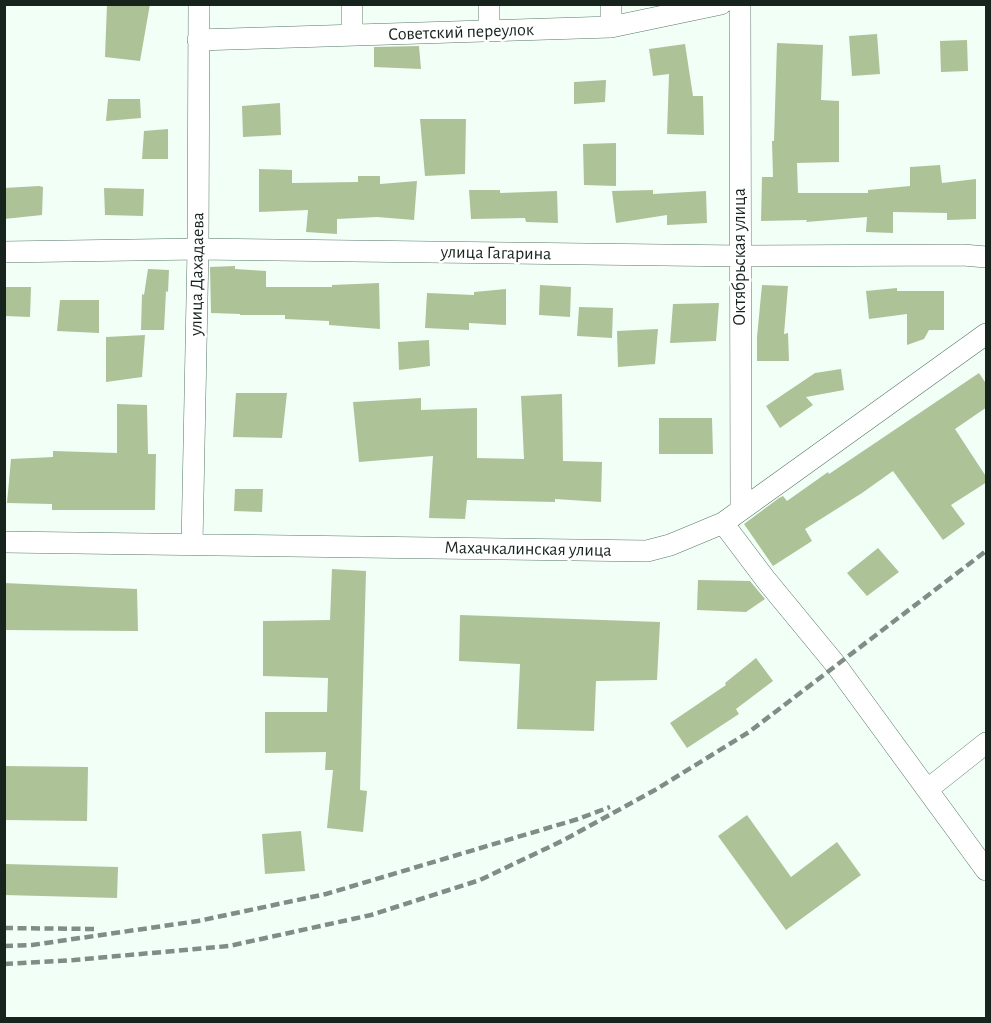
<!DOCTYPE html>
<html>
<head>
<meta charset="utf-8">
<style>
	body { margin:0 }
	#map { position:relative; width:991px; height:1023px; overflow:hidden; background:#f1fff7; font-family:"Alegreya Sans",sans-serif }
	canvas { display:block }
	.frame { position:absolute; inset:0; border:6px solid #17241d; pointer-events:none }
</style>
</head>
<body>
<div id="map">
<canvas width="991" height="1023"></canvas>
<div class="frame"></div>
</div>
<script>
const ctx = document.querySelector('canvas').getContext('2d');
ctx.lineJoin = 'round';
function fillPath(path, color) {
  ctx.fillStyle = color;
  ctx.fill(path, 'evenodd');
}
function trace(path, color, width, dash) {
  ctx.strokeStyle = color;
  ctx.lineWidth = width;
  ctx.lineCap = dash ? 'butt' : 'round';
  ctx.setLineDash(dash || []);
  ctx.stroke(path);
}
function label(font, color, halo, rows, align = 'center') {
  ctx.font = font + ' "Alegreya Sans",sans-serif';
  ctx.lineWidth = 5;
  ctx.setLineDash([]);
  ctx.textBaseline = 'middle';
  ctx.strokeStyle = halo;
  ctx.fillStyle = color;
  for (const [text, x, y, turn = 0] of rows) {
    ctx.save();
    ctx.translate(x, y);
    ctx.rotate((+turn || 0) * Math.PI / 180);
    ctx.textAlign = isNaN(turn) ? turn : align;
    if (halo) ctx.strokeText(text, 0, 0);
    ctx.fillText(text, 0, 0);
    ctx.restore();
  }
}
fillPath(new Path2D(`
	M 107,4 L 150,4 L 140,61 L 105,57 Z
	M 877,34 L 880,74 L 852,76 L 849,36 Z
	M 967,40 L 968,71 L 941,72 L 940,41 Z
	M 777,43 L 823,45 L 821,100 L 839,101 L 839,162 L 797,163 L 798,193 L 868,193 L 868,190 L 910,186 L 910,167 L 940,165 L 942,183 L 976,179 L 976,219 L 947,220 L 947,213 L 893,212 L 893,233 L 866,232 L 867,217 L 806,222 L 807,220 L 761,221 L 762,177 L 773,177 L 772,141 L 774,141 Z
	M 685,44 L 693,96 L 703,96 L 704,135 L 667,134 L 669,74 L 653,76 L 649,49 Z
	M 419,46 L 421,69 L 374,67 L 374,47 Z
	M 606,80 L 605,102 L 574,104 L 574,82 Z
	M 108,99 L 140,99 L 141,118 L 106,121 Z
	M 280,103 L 281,135 L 243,137 L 242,106 Z
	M 420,119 L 466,119 L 465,174 L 425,176 Z
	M 168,129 L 168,159 L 142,159 L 144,131 Z
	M 616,143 L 616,186 L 584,185 L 583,144 Z
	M 259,169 L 292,170 L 292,183 L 358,182 L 358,176 L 380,176 L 380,184 L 417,181 L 414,220 L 377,217 L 337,219 L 337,234 L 306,232 L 308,210 L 259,212 Z
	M 39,186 L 43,187 L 42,215 L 4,219 L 4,188 Z
	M 104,188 L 144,189 L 143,216 L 105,215 Z
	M 469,190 L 500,190 L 500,193 L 557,191 L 558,223 L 526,222 L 525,218 L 471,219 Z
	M 653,190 L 653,194 L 706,191 L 707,223 L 667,225 L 667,215 L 616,223 L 612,191 Z
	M 235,266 L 235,269 L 266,271 L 266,287 L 332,287 L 332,285 L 379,283 L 380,329 L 329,325 L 329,321 L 285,319 L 285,315 L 240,315 L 240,314 L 211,313 L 210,267 Z
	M 148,269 L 169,270 L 168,292 L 166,291 L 164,330 L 141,330 L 142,294 L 144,295 Z
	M 540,285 L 571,287 L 570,317 L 539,315 Z
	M 762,285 L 788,286 L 784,334 L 788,333 L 789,361 L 757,361 L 757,337 Z
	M 4,287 L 31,287 L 30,317 L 4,316 Z
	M 897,288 L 897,291 L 944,291 L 944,330 L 929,330 L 924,339 L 907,345 L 907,314 L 869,319 L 866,291 Z
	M 506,289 L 506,325 L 469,323 L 469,330 L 425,328 L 427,293 L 474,295 L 474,292 Z
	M 60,300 L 99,300 L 99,333 L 57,331 Z
	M 719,303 L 716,341 L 670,343 L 673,304 Z
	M 579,307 L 613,308 L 612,338 L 577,336 Z
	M 658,329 L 655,364 L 618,367 L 617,331 Z
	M 145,335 L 142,377 L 106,382 L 106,337 Z
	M 429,340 L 430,366 L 399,370 L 398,342 Z
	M 841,369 L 844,390 L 806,397 L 813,405 L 780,428 L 766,406 L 815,373 Z
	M 979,373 L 987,385 L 987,407 L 955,429 L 987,478 L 987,482 L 951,505 L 965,524 L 943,540 L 893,471 L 862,493 L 805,529 L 812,541 L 773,566 L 744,524 L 779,498 L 783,496 L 787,501 L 828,472 L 829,474 Z
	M 236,393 L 287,393 L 282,438 L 233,437 Z
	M 562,394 L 563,461 L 602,462 L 601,502 L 555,499 L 555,502 L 467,500 L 465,519 L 429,518 L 433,456 L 359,462 L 353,402 L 421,398 L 421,410 L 477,408 L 477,458 L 524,459 L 521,396 Z
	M 117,404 L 147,405 L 148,454 L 156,454 L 155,510 L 52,510 L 52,504 L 7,503 L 11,459 L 53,457 L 53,451 L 117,453 Z
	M 659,418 L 712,418 L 713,454 L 659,454 Z
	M 235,489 L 263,489 L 262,512 L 234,511 Z
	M 878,548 L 899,572 L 867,596 L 847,573 Z
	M 332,569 L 366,571 L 360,790 L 367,791 L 363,832 L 327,828 L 333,770 L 325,770 L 326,752 L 265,753 L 265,712 L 327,712 L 328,678 L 263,676 L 263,621 L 330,620 Z
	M 698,580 L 750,581 L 765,599 L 746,612 L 697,610 Z
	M 4,583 L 137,589 L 138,631 L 4,630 Z
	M 460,615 L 660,622 L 657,680 L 596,681 L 594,731 L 517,729 L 520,664 L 459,661 Z
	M 756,658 L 773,681 L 736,709 L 739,714 L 687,748 L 670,723 L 726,685 L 725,683 Z
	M 4,766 L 88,767 L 87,821 L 4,820 Z
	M 747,815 L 791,877 L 837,842 L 861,875 L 786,930 L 718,836 Z
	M 301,831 L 305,871 L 265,874 L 262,834 Z
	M 4,864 L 118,867 L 117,898 L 4,895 Z`), '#aec298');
const street = new Path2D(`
	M 352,4 L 352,35
	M 489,4 L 489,31
	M 740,4 L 741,509
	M 611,27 L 611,4
	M 198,40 L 611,27 L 721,4
	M 4,252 L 198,249 L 740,256 L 963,255 L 986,257
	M 723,523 L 766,580 L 836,665 L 986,870
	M 4,542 L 647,551 L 670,545 L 723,523 L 986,334
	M 192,544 L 198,249 L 199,4
	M 928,789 L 986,743`);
trace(street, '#597867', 22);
trace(street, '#fff', 21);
trace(new Path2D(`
	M 4,928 L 94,929
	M 4,946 L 32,945 L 198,921 L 326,894 L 578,819 L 610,807
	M 4,964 L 74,960 L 229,946 L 371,915 L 480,880 L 564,840 L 655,790 L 749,732 L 986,551`), '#808d86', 4.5, [9, 4.5]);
label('18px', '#17241d', '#fff', [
	["Советский переулок",461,32,-2],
	["улица Гагарина",496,253,1],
	["Октябрьская улица",740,257,-90],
	["улица Дахадаева",197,274,-89],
	["Махачкалинская улица",528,549,1]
]);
</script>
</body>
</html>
